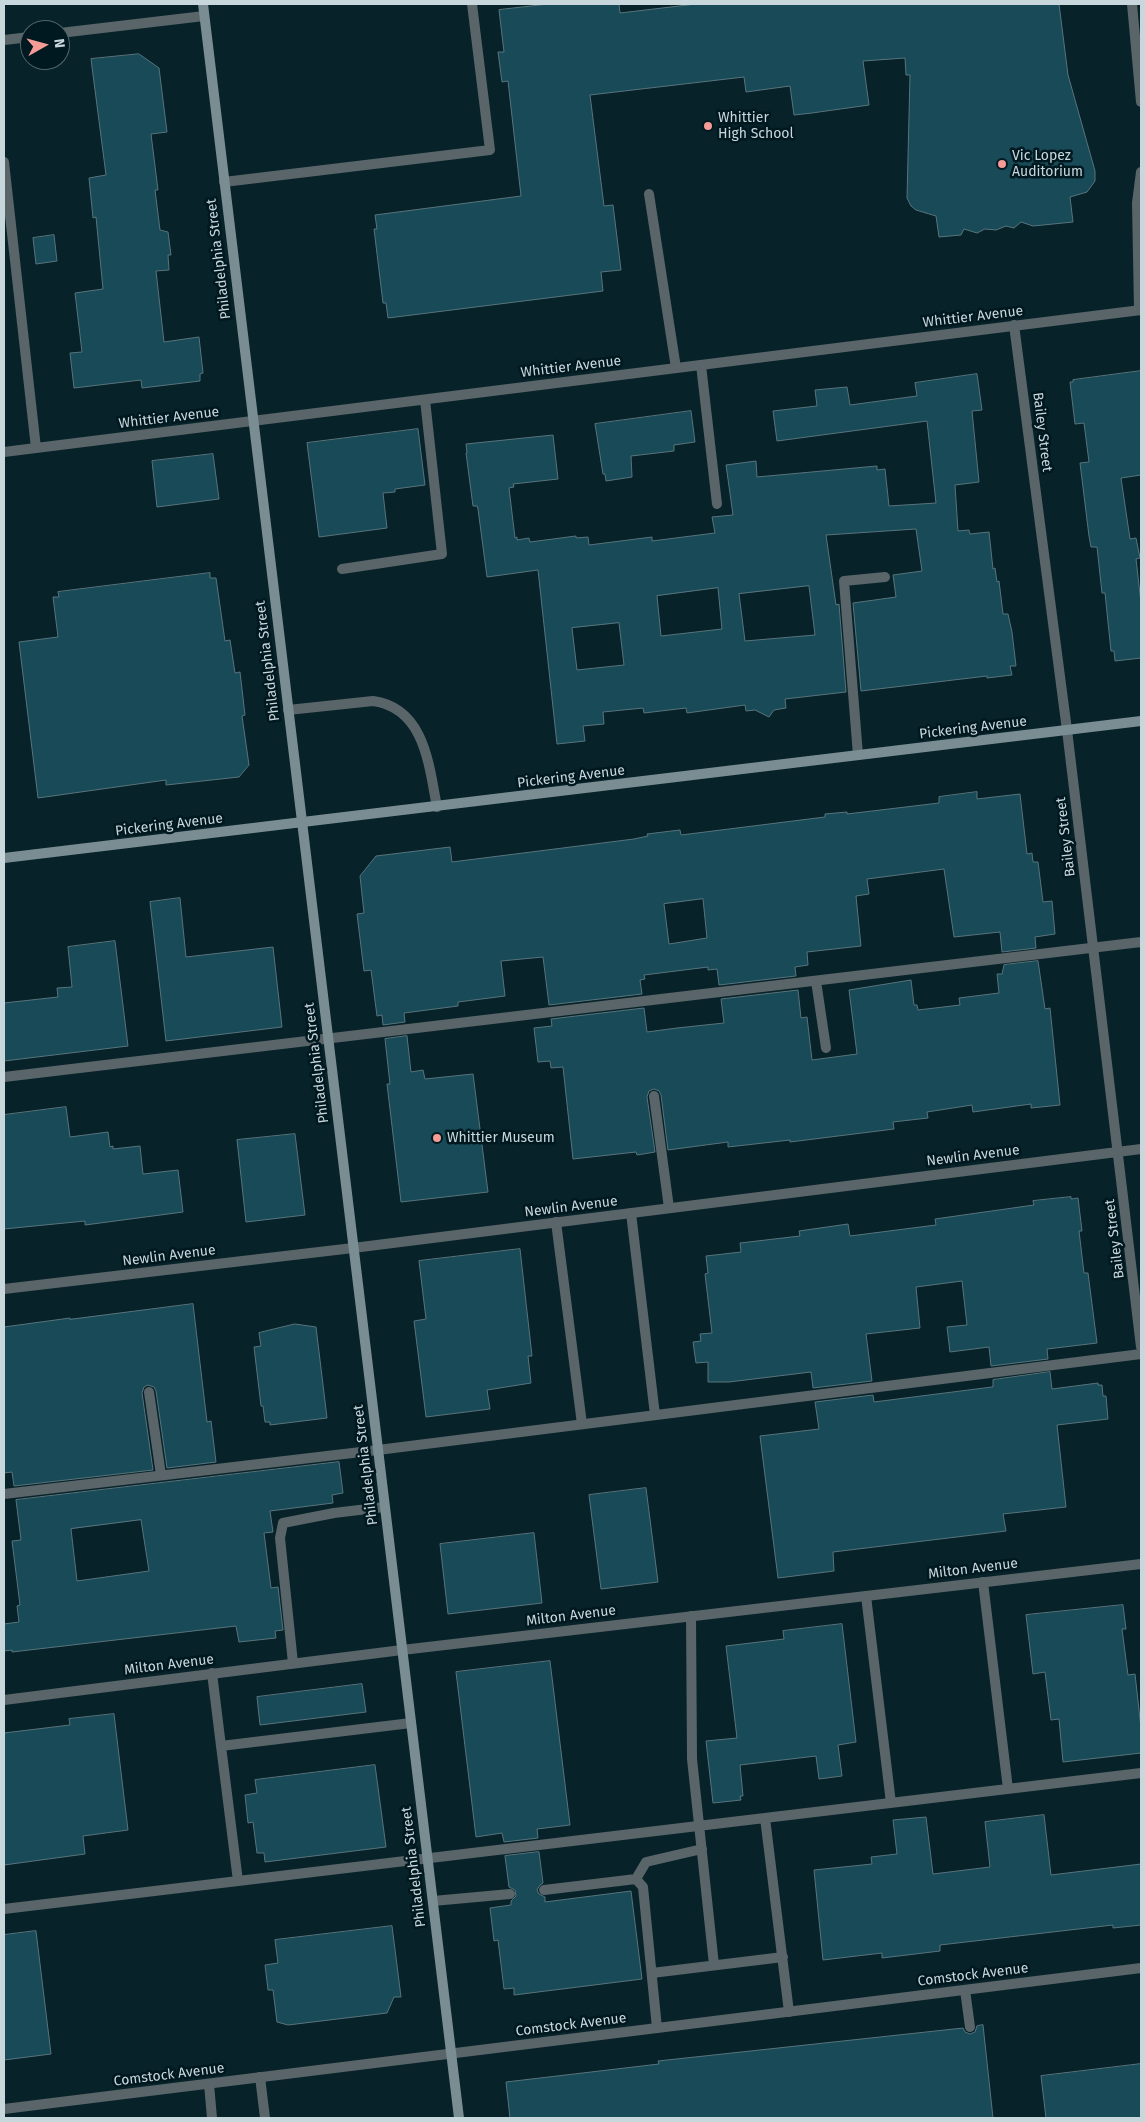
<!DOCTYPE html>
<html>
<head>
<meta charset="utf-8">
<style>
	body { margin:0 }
	#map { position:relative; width:1145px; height:2122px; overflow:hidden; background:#072229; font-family:"Fira Sans",sans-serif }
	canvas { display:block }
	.frame { position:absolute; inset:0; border:5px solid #c8d7dc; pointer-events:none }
	.north { position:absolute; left:20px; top:20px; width:50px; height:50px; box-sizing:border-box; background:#00181f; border:1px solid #50646b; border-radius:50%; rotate:83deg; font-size:14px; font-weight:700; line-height:20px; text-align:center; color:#c8d7dc }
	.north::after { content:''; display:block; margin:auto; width:18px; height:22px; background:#f59c96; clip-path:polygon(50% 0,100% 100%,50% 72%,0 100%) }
</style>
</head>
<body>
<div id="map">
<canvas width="1145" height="2122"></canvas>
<div class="frame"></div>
<div class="north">N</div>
</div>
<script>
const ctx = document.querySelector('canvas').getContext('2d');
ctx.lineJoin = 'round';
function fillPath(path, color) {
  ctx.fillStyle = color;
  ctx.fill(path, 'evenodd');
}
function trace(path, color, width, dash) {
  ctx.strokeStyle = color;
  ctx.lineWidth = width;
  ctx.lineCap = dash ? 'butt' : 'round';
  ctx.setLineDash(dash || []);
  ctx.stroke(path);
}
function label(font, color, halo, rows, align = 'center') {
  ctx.font = font + ' "Fira Sans",sans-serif';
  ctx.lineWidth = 5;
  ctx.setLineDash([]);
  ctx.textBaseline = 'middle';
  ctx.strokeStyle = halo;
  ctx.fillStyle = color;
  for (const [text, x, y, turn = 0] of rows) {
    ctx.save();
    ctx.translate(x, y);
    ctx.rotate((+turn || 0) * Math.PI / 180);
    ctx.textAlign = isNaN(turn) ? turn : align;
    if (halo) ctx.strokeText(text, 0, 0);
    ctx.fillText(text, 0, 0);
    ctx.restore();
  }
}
const building = new Path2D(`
	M 549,4 L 619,4 L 620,13 L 696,4 L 1059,4 L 1068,75 L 1095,171 L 1095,181 L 1087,192 L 1070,197 L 1073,222 L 1033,226 L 1021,222 L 1014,228 L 1006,226 L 996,230 L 985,229 L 977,233 L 964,229 L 961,235 L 939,237 L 936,216 L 916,210 L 911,206 L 907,198 L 910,75 L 906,75 L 905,58 L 863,61 L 869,105 L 812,113 L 794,115 L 790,86 L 746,92 L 744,77 L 590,95 L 604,206 L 613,205 L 621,270 L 601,272 L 603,291 L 388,318 L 386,303 L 383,303 L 374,229 L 377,229 L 375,215 L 521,196 L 508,81 L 502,82 L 498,52 L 504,52 L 499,10 Z
	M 139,54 L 159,68 L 167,132 L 151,134 L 158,190 L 155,190 L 160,230 L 168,232 L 171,255 L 168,255 L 169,270 L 156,271 L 164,342 L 199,337 L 203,373 L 200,374 L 200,381 L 142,388 L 141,380 L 74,388 L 70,353 L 82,352 L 75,293 L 103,289 L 96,217 L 93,218 L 89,178 L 106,175 L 91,59 Z
	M 54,235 L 57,261 L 36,264 L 33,238 Z
	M 1141,371 L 1141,475 L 1121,478 L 1130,539 L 1136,538 L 1140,558 L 1136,559 L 1141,603 L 1141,658 L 1115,661 L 1114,651 L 1111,651 L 1105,593 L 1102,593 L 1097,547 L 1091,547 L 1089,536 L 1080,463 L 1089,462 L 1084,423 L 1075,424 L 1070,382 L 1073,382 L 1073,380 Z
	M 977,374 L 982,410 L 972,411 L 979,482 L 955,485 L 958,531 L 969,530 L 970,534 L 989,532 L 993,569 L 995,568 L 997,582 L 999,581 L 1003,614 L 1008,614 L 1012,632 L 1016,666 L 1010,666 L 1012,675 L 987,678 L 987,676 L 861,691 L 853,603 L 896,597 L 893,575 L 922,571 L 916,529 L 826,535 L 836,605 L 839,604 L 846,692 L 785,699 L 786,708 L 774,710 L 769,717 L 755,710 L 746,711 L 745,705 L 687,713 L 686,708 L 644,713 L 643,708 L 603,712 L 604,724 L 583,726 L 585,741 L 557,744 L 538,570 L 487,577 L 478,509 L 477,506 L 473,506 L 466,453 L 467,453 L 466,444 L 553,435 L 558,479 L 513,484 L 514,487 L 509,488 L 515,538 L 517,537 L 517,540 L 529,538 L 530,542 L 576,536 L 576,538 L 588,537 L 589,545 L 652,537 L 652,541 L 715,533 L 712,517 L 733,515 L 726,465 L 756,461 L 757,477 L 877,466 L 877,470 L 885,469 L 889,506 L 936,503 L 927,421 L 777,441 L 773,411 L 817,406 L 815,390 L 847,387 L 850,405 L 917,396 L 915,383 ZM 809,586 L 815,635 L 745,641 L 739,594 ZM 718,588 L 722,629 L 661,636 L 657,596 ZM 619,623 L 624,665 L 577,670 L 572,628 Z
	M 691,411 L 695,442 L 674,445 L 674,451 L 631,456 L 632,477 L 606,481 L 605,474 L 603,474 L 595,424 Z
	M 418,429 L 425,485 L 395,489 L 395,492 L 383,493 L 387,528 L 319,537 L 307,443 Z
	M 213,454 L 219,499 L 157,507 L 152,461 Z
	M 210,573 L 210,578 L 216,578 L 225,641 L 230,640 L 235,673 L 240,672 L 245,715 L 242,716 L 249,765 L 239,777 L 166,785 L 166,780 L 38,798 L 19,642 L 58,637 L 53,597 L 59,597 L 58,592 Z
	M 977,792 L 977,799 L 1020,794 L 1027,854 L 1032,853 L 1033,862 L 1038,862 L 1043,902 L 1052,901 L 1055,934 L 1035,937 L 1036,948 L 1002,952 L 1000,932 L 954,937 L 944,869 L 867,879 L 869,894 L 856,896 L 861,946 L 807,952 L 808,965 L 795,967 L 796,976 L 719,985 L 717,969 L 708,970 L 708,967 L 644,975 L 645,979 L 640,980 L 642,994 L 549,1005 L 543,957 L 501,961 L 505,996 L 458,1002 L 458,1006 L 404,1013 L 405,1022 L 383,1025 L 382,1015 L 377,1016 L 371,970 L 364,971 L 357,914 L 364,913 L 360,876 L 376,856 L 450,847 L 452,862 L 634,839 L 648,836 L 647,834 L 680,830 L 681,835 L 825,817 L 825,814 L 847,812 L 847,814 L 939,803 L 939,797 ZM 703,899 L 707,938 L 669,944 L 664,904 Z
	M 180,898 L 186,957 L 273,947 L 282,1027 L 166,1041 L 150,902 Z
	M 115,941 L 128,1046 L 4,1061 L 4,1003 L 58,997 L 57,988 L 72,987 L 68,947 Z
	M 1038,961 L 1045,1009 L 1050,1008 L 1060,1105 L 1031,1108 L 1031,1104 L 973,1112 L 972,1105 L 927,1112 L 928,1118 L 893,1122 L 894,1129 L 790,1142 L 790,1140 L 728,1147 L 728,1142 L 668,1150 L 661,1095 L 659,1091 L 654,1089 L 649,1091 L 647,1097 L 655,1152 L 637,1155 L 636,1152 L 573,1159 L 563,1067 L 551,1068 L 550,1061 L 538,1062 L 534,1028 L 552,1026 L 551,1019 L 644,1008 L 647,1032 L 677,1028 L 724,1023 L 721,999 L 798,990 L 801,1018 L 807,1017 L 812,1060 L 857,1054 L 849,990 L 911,980 L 914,1005 L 917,1005 L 918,1010 L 960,1005 L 959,998 L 999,993 L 997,974 L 1002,974 L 1004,965 Z
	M 407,1036 L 411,1072 L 423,1070 L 425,1079 L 473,1074 L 488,1192 L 401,1202 L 387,1084 L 390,1084 L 385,1039 Z
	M 66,1107 L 70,1137 L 108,1132 L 110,1147 L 113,1146 L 113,1149 L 140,1146 L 143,1174 L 178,1170 L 183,1212 L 85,1225 L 85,1221 L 4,1229 L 4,1115 Z
	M 295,1134 L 305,1215 L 246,1222 L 237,1140 Z
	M 1071,1197 L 1071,1199 L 1078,1198 L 1082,1231 L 1079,1231 L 1084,1273 L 1088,1273 L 1097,1343 L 1047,1349 L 1048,1359 L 991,1366 L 989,1347 L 950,1352 L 947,1327 L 967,1325 L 962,1281 L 916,1287 L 920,1328 L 866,1334 L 872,1381 L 813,1388 L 811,1372 L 729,1382 L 708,1382 L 708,1362 L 696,1363 L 693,1342 L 701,1341 L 700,1334 L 712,1333 L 705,1274 L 708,1273 L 706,1256 L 741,1252 L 740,1243 L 800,1236 L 799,1231 L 848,1224 L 850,1236 L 936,1225 L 935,1219 L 1034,1205 L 1033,1201 Z
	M 520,1249 L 532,1356 L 528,1356 L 531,1383 L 487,1390 L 490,1409 L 426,1417 L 414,1321 L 426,1319 L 419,1261 Z
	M 193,1304 L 207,1422 L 211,1421 L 216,1462 L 167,1468 L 156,1391 L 154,1387 L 148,1385 L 144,1387 L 142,1393 L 153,1470 L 14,1486 L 12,1472 L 4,1473 L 4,1327 L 70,1318 L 70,1319 Z
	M 295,1324 L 316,1327 L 327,1418 L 270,1425 L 270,1422 L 265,1422 L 263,1406 L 261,1406 L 254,1347 L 261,1346 L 259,1333 Z
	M 1050,1372 L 1052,1389 L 1098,1383 L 1098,1385 L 1102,1385 L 1103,1396 L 1106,1396 L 1108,1419 L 1057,1425 L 1066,1507 L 1003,1514 L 1006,1531 L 833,1552 L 834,1571 L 778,1578 L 760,1436 L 819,1429 L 815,1402 L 873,1395 L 874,1402 L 992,1387 L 993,1387 L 993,1380 Z
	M 339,1462 L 343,1493 L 332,1495 L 333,1503 L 270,1511 L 273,1532 L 264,1533 L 271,1588 L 278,1587 L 283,1630 L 275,1631 L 276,1638 L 239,1642 L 236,1626 L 12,1652 L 12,1650 L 4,1651 L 4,1624 L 19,1622 L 17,1606 L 20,1605 L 12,1541 L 21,1540 L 16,1500 ZM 141,1520 L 149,1571 L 77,1581 L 71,1529 Z
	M 646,1488 L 658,1582 L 601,1589 L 589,1495 Z
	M 534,1533 L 542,1603 L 448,1614 L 440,1544 Z
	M 1123,1605 L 1126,1629 L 1122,1629 L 1128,1675 L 1135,1674 L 1141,1728 L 1141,1753 L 1063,1762 L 1059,1719 L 1051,1720 L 1045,1672 L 1033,1674 L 1026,1615 Z
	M 842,1624 L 856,1742 L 838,1745 L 842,1776 L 819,1779 L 816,1756 L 740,1765 L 743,1796 L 740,1796 L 741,1800 L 713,1803 L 706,1741 L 737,1738 L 726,1646 L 784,1639 L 783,1631 Z
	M 550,1661 L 570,1825 L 537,1829 L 538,1838 L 504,1842 L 502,1833 L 476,1837 L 456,1672 Z
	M 362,1684 L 366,1712 L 260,1725 L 257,1697 Z
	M 114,1714 L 128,1830 L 83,1836 L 85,1854 L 4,1865 L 4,1733 L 70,1725 L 69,1719 Z
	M 375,1765 L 386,1847 L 265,1862 L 264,1853 L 257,1853 L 253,1822 L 248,1823 L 245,1795 L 257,1793 L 255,1780 Z
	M 1044,1815 L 1051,1875 L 1141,1864 L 1141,1925 L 1113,1928 L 1113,1925 L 940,1945 L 940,1951 L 882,1958 L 882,1953 L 823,1960 L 814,1870 L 872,1864 L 871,1857 L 897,1854 L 893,1820 L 926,1817 L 933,1874 L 990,1867 L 985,1822 Z
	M 539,1852 L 543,1883 L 540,1885 L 537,1890 L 539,1894 L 545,1897 L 545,1902 L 631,1891 L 642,1979 L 514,1995 L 514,1988 L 504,1989 L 498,1940 L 494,1941 L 490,1908 L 511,1905 L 511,1901 L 516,1896 L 515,1890 L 509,1887 L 505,1856 Z
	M 392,1926 L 401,1997 L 394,1997 L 387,2013 L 288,2025 L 277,2022 L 273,1990 L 268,1990 L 265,1965 L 278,1963 L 275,1940 Z
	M 36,1931 L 51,2054 L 4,2060 L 4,1935 Z
	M 983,2025 L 993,2118 L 510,2118 L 506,2082 L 659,2064 L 658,2061 L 963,2028 L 965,2032 L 970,2034 L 975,2032 L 977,2026 Z
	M 1141,2064 L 1141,2118 L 1046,2118 L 1041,2076 Z`);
fillPath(building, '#184a58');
trace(building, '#58747c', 1);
trace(new Path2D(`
	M 1132,4 L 1141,102
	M 4,162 L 36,448
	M 224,182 L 490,150 L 472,4
	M 649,194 L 676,368
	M 1139,310 L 1137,203 L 1141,172
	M 701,365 L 717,504
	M 342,569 L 442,554 L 425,400
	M 288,710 L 373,701 C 425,708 429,766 437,807
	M 858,755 L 844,581 L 885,577
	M 816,981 L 826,1048
	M 4,1077 L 1141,942
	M 654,1096 L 669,1208
	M 631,1213 L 655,1415
	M 556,1222 L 582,1424
	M 149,1392 L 161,1475
	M 4,1494 L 378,1450 L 1141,1354
	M 983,1582 L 1008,1789
	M 866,1596 L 891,1803
	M 691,1616 L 692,1759 L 714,1965
	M 293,1663 L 280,1538 L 283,1523 L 334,1513 L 384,1507
	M 212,1673 L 221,1746 L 411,1723
	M 221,1746 L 238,1881
	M 765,1818 L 789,2012
	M 636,1879 L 643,1887 L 657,2028
	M 636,1879 L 646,1862 L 702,1849
	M 544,1890 L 636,1879
	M 433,1901 L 510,1894
	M 4,1909 L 1141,1773
	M 652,1973 L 783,1957
	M 965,1990 L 970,2027
	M 260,2077 L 265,2118
	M 209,2084 L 212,2118`), '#596568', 10);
trace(new Path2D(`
	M 60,33 L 204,16
	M 4,40 L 30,37
	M 1014,325 L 1067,730 L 1141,1347
	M 4,452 L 1141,310
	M 4,1289 L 353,1248 L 1141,1149
	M 4,1700 L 402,1650 L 1141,1564
	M 4,2109 L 1141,1968`), '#596568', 10);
trace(new Path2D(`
	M 203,4 L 459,2118
	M 4,858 L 1141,721`), '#7a8d93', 10);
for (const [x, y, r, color] of [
	[708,126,5,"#f59c96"],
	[1002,164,5,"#f59c96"],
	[437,1138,5,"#f59c96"]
]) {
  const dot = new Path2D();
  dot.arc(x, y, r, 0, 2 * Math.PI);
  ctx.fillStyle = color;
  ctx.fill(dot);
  trace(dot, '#00181f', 2);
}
label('14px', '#c8d7dc', '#00181f', [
	["Whittier",718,118],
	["High School",718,134],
	["Vic Lopez",1012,156],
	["Auditorium",1012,172],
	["Whittier Museum",447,1138]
], 'left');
label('14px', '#c8d7dc', '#00181f', [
	["Philadelphia Street",219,259,-97],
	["Whittier Avenue",973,317,-7],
	["Whittier Avenue",571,367,-7],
	["Whittier Avenue",169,418,-7],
	["Bailey Street",1042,432,83],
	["Philadelphia Street",268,661,-97],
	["Pickering Avenue",973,728,-7],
	["Pickering Avenue",571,777,-7],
	["Pickering Avenue",169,825,-7],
	["Bailey Street",1066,837,-97],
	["Philadelphia Street",317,1063,-97],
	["Newlin Avenue",973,1156,-7],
	["Newlin Avenue",571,1207,-7],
	["Bailey Street",1115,1239,-97],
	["Newlin Avenue",169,1256,-7],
	["Philadelphia Street",366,1465,-97],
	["Milton Avenue",973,1569,-7],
	["Milton Avenue",571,1616,-7],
	["Milton Avenue",169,1665,-7],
	["Philadelphia Street",414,1867,-97],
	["Comstock Avenue",973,1975,-7],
	["Comstock Avenue",571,2025,-7],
	["Comstock Avenue",169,2075,-7]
]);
</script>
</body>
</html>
